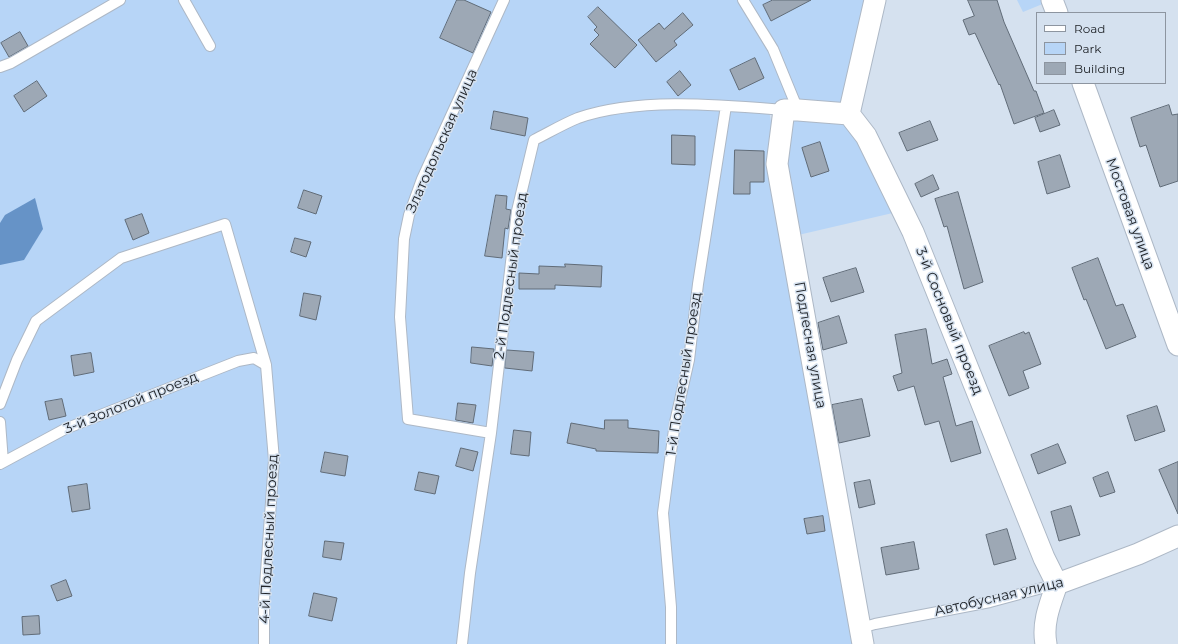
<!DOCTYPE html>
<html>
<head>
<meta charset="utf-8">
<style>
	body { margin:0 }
	#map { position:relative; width:1178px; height:644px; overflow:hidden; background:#d5e1ef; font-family:Montserrat,sans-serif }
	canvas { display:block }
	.legend { position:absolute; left:1036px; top:12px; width:130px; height:72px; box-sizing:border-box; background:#d5e1ef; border:1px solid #8d95a0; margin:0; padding:5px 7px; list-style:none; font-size:12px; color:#202429 }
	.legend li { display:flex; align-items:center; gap:8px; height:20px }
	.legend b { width:20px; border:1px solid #8d95a0 }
</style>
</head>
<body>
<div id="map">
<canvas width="1178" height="644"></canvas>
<ul class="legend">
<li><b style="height:5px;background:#fff"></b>Road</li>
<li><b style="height:11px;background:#b7d5f7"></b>Park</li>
<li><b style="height:11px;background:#9da8b5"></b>Building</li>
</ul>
</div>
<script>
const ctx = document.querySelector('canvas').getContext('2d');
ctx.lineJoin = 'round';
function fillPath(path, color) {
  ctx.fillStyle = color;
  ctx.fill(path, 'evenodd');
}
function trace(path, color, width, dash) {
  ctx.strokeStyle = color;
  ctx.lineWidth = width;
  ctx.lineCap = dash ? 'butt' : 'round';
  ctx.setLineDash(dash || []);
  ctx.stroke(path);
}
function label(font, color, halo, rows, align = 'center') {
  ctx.font = font + ' Montserrat,sans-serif';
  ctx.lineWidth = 3;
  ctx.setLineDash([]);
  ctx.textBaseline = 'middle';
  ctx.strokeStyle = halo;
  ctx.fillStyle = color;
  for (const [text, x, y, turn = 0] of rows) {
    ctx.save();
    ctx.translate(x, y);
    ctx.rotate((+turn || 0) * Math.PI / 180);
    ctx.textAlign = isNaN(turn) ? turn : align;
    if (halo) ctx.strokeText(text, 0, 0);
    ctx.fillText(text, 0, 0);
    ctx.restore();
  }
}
fillPath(new Path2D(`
	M 0,0 L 869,0 L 843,104 L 769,110 L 859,644 L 0,644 Z
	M 1017,0 L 1044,0 L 1045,3 L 1023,12 Z
	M 797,115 L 851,123 L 897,212 L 794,236 L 783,150 L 787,128 Z`), '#b7d5f7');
fillPath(new Path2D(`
	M 35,198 L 43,229 L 24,260 L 0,265 L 0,223 L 5,215 Z`), '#6693c7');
const building = new Path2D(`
	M 457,0 L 464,0 L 491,12 L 473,53 L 440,38 Z
	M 773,0 L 811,0 L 771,21 L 763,5 Z
	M 968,0 L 997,0 L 1004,22 L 1034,91 L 1036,91 L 1044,113 L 1014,124 L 1000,84 L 999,85 L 975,33 L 969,35 L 963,20 L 974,16 Z
	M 598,7 L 637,45 L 615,68 L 590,44 L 599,35 L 594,30 L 597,27 L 588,17 Z
	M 683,13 L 693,25 L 674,41 L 677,45 L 656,62 L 638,40 L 659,23 L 664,29 Z
	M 20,32 L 28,46 L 9,57 L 1,43 Z
	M 755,58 L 764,78 L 739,90 L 730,70 Z
	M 680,71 L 691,85 L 678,96 L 667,82 Z
	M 37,81 L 47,96 L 24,112 L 14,96 Z
	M 1169,105 L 1172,115 L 1178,114 L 1178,181 L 1160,187 L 1146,145 L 1140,147 L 1131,118 Z
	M 1054,110 L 1060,125 L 1040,132 L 1035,118 Z
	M 494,111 L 528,118 L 525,136 L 491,129 Z
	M 930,121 L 938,140 L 907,151 L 899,133 Z
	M 672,135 L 695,136 L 695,165 L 672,164 Z
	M 820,142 L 829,171 L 811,177 L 802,148 Z
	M 735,150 L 764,151 L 764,182 L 750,182 L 750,194 L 734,194 Z
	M 1060,155 L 1070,187 L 1047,194 L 1038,162 Z
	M 933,175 L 939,189 L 921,197 L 915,184 Z
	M 304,190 L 322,196 L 316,214 L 298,208 Z
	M 958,192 L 983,282 L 964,289 L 947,226 L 944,227 L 935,199 Z
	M 496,195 L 507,196 L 506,209 L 511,210 L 508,229 L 505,228 L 502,258 L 485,256 Z
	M 142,214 L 149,233 L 133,240 L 125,220 Z
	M 295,238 L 311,242 L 306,257 L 291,252 Z
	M 1098,258 L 1116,306 L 1123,304 L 1136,337 L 1106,349 L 1086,299 L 1084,300 L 1072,268 Z
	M 565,264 L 602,266 L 601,287 L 555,285 L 555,289 L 519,289 L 519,273 L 539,274 L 539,266 L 565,267 Z
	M 856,268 L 864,292 L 831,302 L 823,278 Z
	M 304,293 L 321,296 L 316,320 L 300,316 Z
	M 839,316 L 847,343 L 823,350 L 818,323 Z
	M 926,329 L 932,364 L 947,359 L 952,374 L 943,377 L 956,426 L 972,421 L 981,453 L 951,462 L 939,421 L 925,425 L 914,386 L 898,391 L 893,376 L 902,373 L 895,335 Z
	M 1024,332 L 1025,334 L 1029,332 L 1041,364 L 1023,371 L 1029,388 L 1009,396 L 989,346 Z
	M 472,347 L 494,349 L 492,366 L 471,363 Z
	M 507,350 L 534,352 L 532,371 L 505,368 Z
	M 91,353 L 94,372 L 74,376 L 71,356 Z
	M 62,399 L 66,416 L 49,420 L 45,402 Z
	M 862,399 L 870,436 L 839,443 L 832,405 Z
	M 458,403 L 476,405 L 473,423 L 456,420 Z
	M 1157,406 L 1165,431 L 1135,441 L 1127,416 Z
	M 605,420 L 628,420 L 628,428 L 659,431 L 658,453 L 596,451 L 596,449 L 567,443 L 571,423 L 604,429 Z
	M 514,430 L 531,432 L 529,456 L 511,454 Z
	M 1058,444 L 1066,463 L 1038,474 L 1031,455 Z
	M 461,448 L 478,452 L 473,471 L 456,466 Z
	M 325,452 L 348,456 L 345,476 L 321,472 Z
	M 1178,462 L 1178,514 L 1159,470 Z
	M 419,472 L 439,476 L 435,494 L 415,490 Z
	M 1108,472 L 1115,492 L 1100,497 L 1093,478 Z
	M 870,480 L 875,504 L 859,508 L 854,483 Z
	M 87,484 L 90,509 L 72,512 L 68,487 Z
	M 1071,506 L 1080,535 L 1059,541 L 1051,512 Z
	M 823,516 L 825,531 L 807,534 L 804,519 Z
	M 1007,529 L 1016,559 L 994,565 L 986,535 Z
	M 325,541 L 344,543 L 341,560 L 323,557 Z
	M 914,542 L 919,569 L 886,575 L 881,548 Z
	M 66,580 L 72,596 L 57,601 L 51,586 Z
	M 314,593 L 337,598 L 332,621 L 309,616 Z
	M 39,616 L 40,634 L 23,635 L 22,617 Z`);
fillPath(building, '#9da8b5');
trace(building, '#616c78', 1);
const service = new Path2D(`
	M 184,0 L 210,46
	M 743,0 L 773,49 L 798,110
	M 0,67 L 11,63 L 120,0
	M 0,404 L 17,360 L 36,321 L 121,258 L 225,224 L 266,365 L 274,460 L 264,600 L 264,644
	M 0,422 L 3,462
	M 491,433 L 408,419 L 400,317 L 404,239 L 409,215 L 422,179 L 504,0
	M 0,464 L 65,429 L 238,361 L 254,358 L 266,365
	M 861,628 L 875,624 L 990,602 L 1057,584
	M 462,644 L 470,573 L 491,433 L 517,211 L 534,140 C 548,133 563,124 578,118 C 638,97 721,105 784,110
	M 671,644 L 671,607 L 663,513 L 675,422 L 689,360 L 698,284 L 726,106`);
const minor = new Path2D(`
	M 1052,0 L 1057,13
	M 1083,83 L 1178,345
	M 849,114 L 798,110 L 784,110 L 777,164 L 863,644
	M 849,114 L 866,136 L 913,232 L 1044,558 L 1057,584 C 1050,604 1042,623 1046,644
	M 849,114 L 875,0
	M 1057,584 L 1138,554 L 1178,536`);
trace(service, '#adb8c6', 12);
trace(minor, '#adb8c6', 23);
trace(service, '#fff', 10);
trace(minor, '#fff', 21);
label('14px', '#202429', '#d5e1ef', [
	["Златодольская улица",442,141,-66],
	["Мостовая улица",1130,214,70],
	["2-й Подлесный проезд",511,276,-82],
	["3-й Сосновый проезд",949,321,68],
	["Подлесная улица",810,345,80],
	["1-й Подлесный проезд",684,374,-81],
	["3-й Золотой проезд",131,403,-22],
	["4-й Подлесный проезд",269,539,-87],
	["Автобусная улица",999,597,-13]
]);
</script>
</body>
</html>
